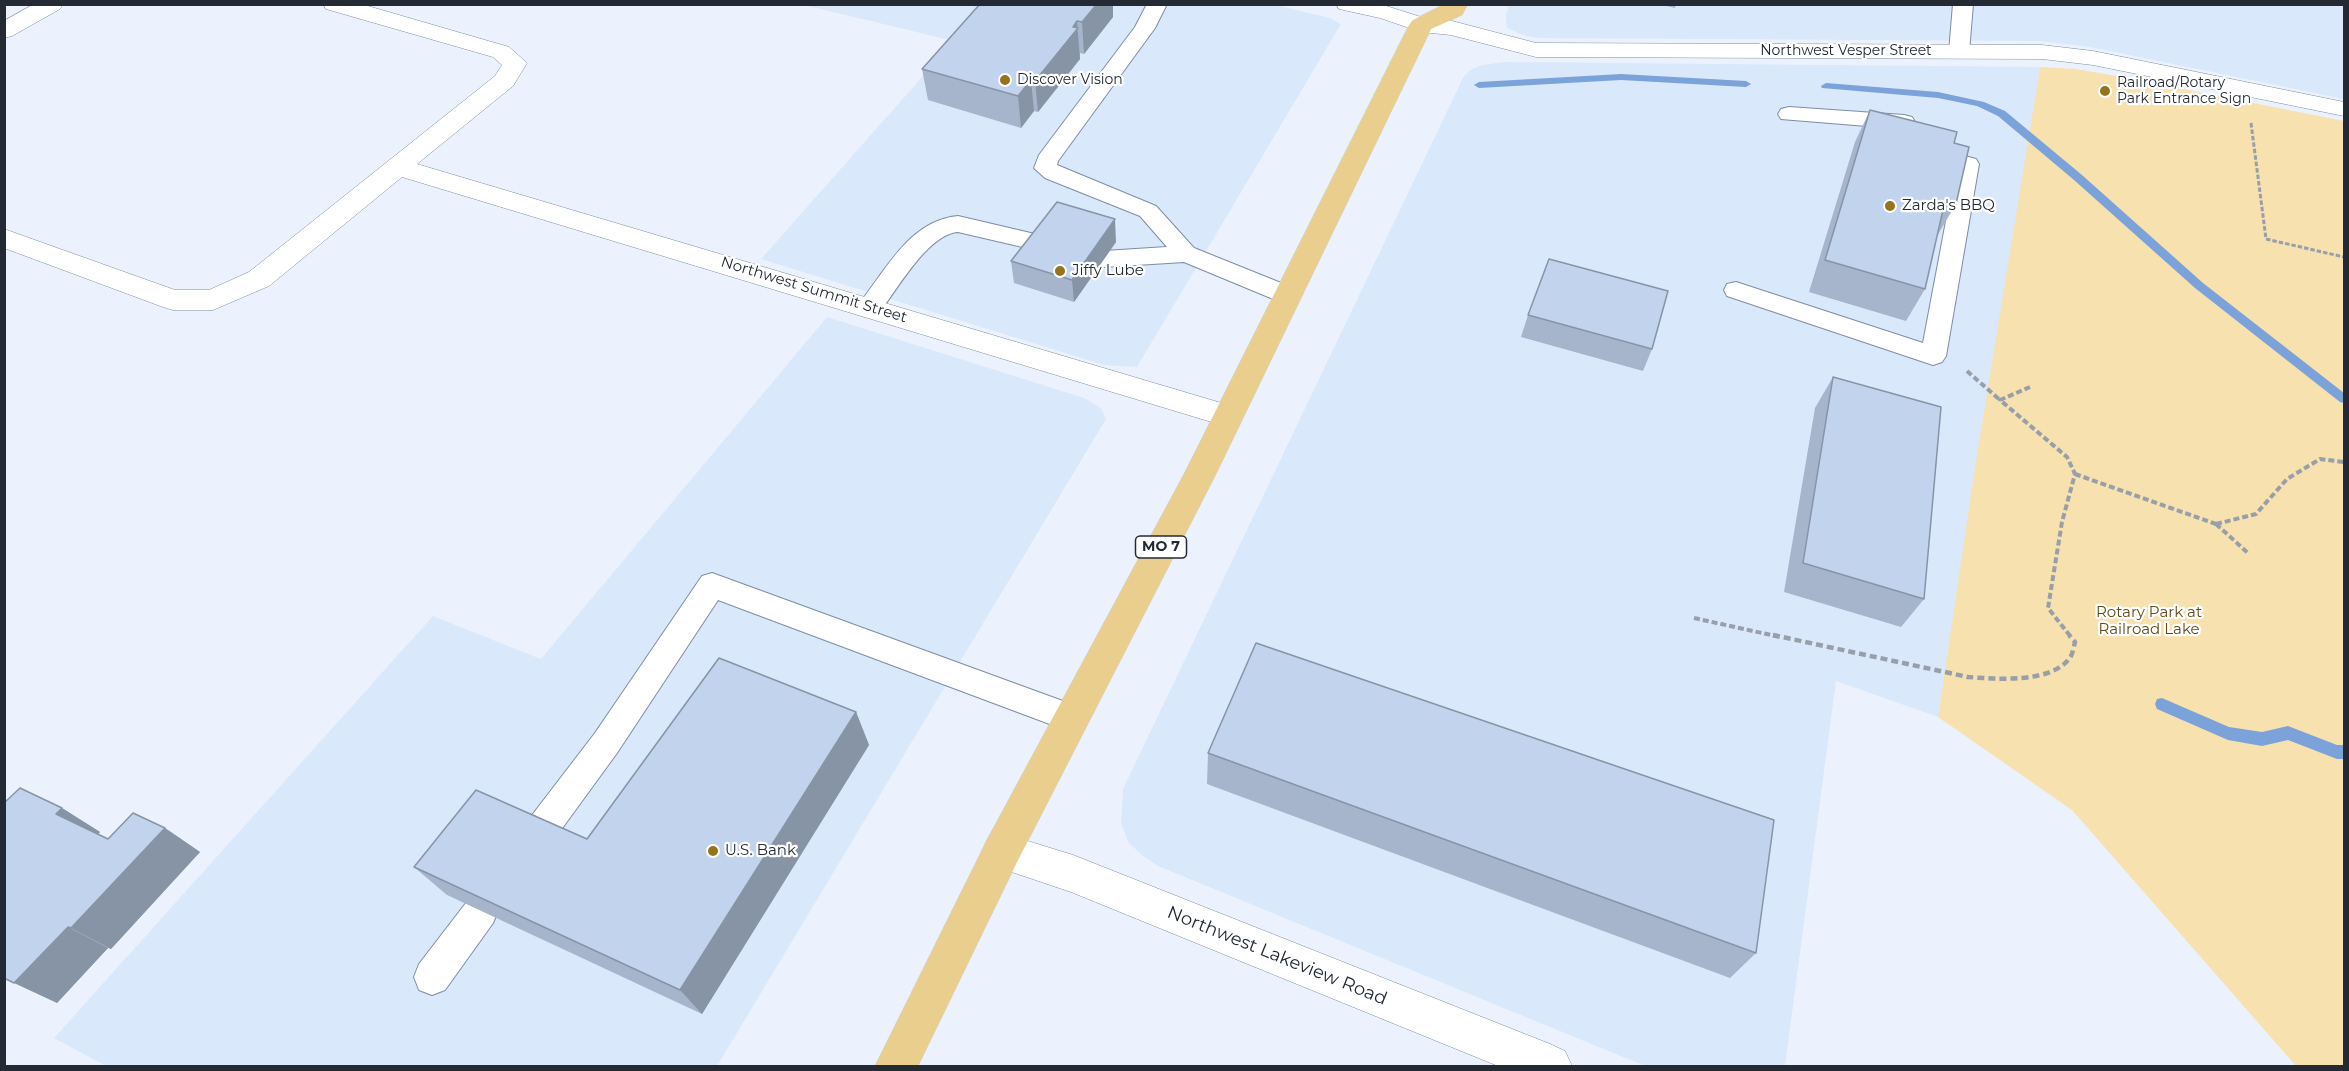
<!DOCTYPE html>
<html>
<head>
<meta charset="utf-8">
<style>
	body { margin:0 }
	#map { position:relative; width:2349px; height:1071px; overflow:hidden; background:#ebf2fd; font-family:Montserrat,sans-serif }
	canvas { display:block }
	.frame { position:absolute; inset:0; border:6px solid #232a34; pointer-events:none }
</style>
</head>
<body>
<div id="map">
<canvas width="2349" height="1071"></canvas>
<div class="frame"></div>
</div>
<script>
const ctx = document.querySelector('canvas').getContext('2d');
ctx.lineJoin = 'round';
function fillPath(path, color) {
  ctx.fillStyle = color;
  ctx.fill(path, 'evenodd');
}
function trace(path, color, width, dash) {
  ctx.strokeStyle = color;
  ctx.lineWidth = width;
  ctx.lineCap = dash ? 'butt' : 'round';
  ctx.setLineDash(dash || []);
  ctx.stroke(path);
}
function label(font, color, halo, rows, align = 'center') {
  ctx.font = font + ' Montserrat,sans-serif';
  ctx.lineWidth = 4.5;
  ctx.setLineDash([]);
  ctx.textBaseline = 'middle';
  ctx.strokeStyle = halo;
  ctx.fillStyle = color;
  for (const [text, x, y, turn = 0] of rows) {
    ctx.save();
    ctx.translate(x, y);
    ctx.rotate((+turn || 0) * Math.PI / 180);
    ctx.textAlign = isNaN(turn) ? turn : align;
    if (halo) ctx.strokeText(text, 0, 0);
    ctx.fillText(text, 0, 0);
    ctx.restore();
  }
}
fillPath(new Path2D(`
	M 1271,4 L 1330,18 L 1341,24 L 1137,367 L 1104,365 L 761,259 L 954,41 L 804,5 Z
	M 1509,4 L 2344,5 L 2344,99 L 2090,47 L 2039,41 L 1539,38 L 1526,36 L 1507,28 L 1506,15 Z
	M 1503,62 L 2040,67 L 1938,717 L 1836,681 L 1785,1066 L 1645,1066 L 1158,866 L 1143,856 L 1128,842 L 1121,823 L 1123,789 L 1463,78 L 1469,71 L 1479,66 Z
	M 827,317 L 1084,398 L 1101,408 L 1106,419 L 717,1066 L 106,1066 L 54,1038 L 433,616 L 541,659 Z`), '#dae8fc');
fillPath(new Path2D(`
	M 2040,67 L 2076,69 L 2122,77 L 2344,121 L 2344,1066 L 2296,1066 L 2072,810 L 1938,717 L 1976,461 Z`), '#f7e1af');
fillPath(new Path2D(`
	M 1621,74 L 1746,81 L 1751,84 L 1746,87 L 1621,80 L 1479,88 L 1474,85 L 1479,82 Z
	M 1826,83 L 1938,92 L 1984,102 L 2005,111 L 2082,175 L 2203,283 L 2344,393 L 2344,403 L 2340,402 L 2195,288 L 2074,180 L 1998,116 L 1977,106 L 1938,98 L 1822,88 L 1821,86 Z
	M 2162,698 L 2229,727 L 2262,732 L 2288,726 L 2337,745 L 2344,745 L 2344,759 L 2337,759 L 2288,740 L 2262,746 L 2228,740 L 2157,709 L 2155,704 L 2157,699 Z`), '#7ca2da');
const service = new Path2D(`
	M 1147,4 L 1167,4 L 1155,28 L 1058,161 L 1057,165 L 1156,206 L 1194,248 L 1296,289 L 1299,295 L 1296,301 L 1287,303 L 1278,301 L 1184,262 L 1104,267 L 1096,265 L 1092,259 L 1096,253 L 1104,251 L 1167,247 L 1140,216 L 1045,178 L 1034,168 L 1039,155 L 1135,27 Z
	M 1953,4 L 1973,4 L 1969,52 L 1966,56 L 1959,58 L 1952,56 L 1949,52 Z
	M 1789,107 L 1904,115 L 1912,117 L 1915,122 L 1912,127 L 1904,129 L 1781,119 L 1778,114 L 1781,109 Z
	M 1928,146 L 1976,159 L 1979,164 L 1946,356 L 1942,362 L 1933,365 L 1924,362 L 1727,296 L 1724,290 L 1727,284 L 1736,282 L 1923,343 L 1956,168 L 1920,158 L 1917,153 L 1920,148 Z
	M 958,216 L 1052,238 L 1056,244 L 1052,250 L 1044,252 L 958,232 C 928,234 897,290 879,313 L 870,316 L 861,313 L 858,307 L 861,301 C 888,267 911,220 958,216 Z
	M 712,573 L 1082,708 L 1087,718 L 1082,728 L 1071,732 L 718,600 L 617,753 L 550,845 L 538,850 L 526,845 L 521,834 L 526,823 L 595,733 L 702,576 Z
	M 481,894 L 493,899 L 498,911 L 493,923 L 445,990 L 432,995 L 419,990 L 414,977 L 419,964 L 469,899 Z`);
const minor = new Path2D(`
	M 34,4 L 63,4 L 60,9 L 12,36 L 4,38 L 4,21 Z
	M 323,4 L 361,4 L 509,47 L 527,63 L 513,86 L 417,164 L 1228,405 L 1239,408 L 1243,416 L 1239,424 L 1228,427 L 402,177 L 269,286 L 213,310 L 173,310 L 163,307 L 4,248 L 4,229 L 175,290 L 209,290 L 249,272 L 495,76 L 502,65 L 493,57 L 326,9 Z
	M 1336,4 L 1380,4 L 1424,18 L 1452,21 L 1536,43 L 2042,45 L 2093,51 L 2344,102 L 2344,116 L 2093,65 L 2042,59 L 1536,57 L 1451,35 L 1421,32 L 1380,18 L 1339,9 Z
	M 1002,833 L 1073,855 L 1550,1044 L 1565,1051 L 1572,1066 L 1498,1066 L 1071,892 L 988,864 L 982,851 L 988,838 Z`);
const primary = new Path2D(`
	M 1445,4 L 1468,4 L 1462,15 L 1431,29 L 1216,474 L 1016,864 L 918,1066 L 875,1066 L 988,838 L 1184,474 L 1409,25 L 1413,20 Z`);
trace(service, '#7d8da6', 2);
trace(minor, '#7d8da6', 1);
trace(primary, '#cfd0d2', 1);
trace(new Path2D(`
	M 2251,123 L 2266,239 L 2344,257`), '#989fa9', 3, [4.5, 2]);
trace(new Path2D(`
	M 1967,371 L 2000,400
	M 2030,387 L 2000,400 L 2067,457 L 2075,474 L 2062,522 L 2048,608 L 2071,637
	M 2075,474 L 2216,524
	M 2216,524 L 2248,553
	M 2216,524 L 2256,514 L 2287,479 L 2320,459 L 2344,462
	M 1694,618 L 1780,637`), '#989fa9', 4, [6, 3]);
trace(new Path2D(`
	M 1773,635 L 1968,677 C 1996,679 2054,684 2071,656 C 2073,652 2074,646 2075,642 L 2069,635`), '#989fa9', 4.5, [7, 4]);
fillPath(service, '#fff');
fillPath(minor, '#fff');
fillPath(primary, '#e9ce8e');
fillPath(new Path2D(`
	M 980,4 L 1113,17 L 1084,54 L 1080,53 L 1080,59 L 1038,112 L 1034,111 L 1021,128 L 928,100 L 922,69 Z
	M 1658,4 L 1676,4 L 1675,8 Z
	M 1870,110 L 1954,143 L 1956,204 L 1937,236 L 1925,289 L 1906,321 L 1809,292 L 1855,142 Z
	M 1116,242 L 1074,302 L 1014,283 L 1011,261 Z
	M 1528,315 L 1652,349 L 1643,371 L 1521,337 Z
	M 1833,377 L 1924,599 L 1901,627 L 1784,592 L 1815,408 Z
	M 856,712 L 869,745 L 702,1014 L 447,895 L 414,867 L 587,839 Z
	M 1208,753 L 1756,953 L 1730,978 L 1207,784 Z
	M 62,808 L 100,832 L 98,834 L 108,839 L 165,828 L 200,852 L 111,949 L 108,948 L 57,1003 Z`), '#a6b5cc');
fillPath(new Path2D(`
	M 1097,4 L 1113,4 L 1113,17 L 1084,54 L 1082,22 Z
	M 1077,21 L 1080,59 L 1038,112 L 1035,81 Z
	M 1031,80 L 1034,111 L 1021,128 L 1018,96 Z
	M 1115,219 L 1116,242 L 1074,302 L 1072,280 Z
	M 856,712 L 869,745 L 702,1014 L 680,990 Z
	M 62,808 L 100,832 L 95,838 L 56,814 Z
	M 165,828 L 200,852 L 111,949 L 71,928 Z
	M 68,927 L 108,948 L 57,1003 L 14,983 Z`), '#8794a6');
const building = new Path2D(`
	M 980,4 L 1097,4 L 1082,22 L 1077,21 L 1073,27 L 1078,28 L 1035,81 L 1031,80 L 1018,96 L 922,69 Z
	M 1870,110 L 1957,132 L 1954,143 L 1969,147 L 1956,204 L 1945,201 L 1925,289 L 1825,260 Z
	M 1057,202 L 1115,219 L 1072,280 L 1011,261 Z
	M 1549,259 L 1668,291 L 1652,349 L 1528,315 Z
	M 1833,377 L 1941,407 L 1924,599 L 1803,563 Z
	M 1256,643 L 1774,820 L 1756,953 L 1208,753 Z
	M 719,658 L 856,712 L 680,990 L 414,867 L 476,790 L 587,839 Z
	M 20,788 L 62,808 L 56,814 L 108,839 L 133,813 L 165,828 L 71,928 L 68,927 L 14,983 L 4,978 L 4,803 Z`);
fillPath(building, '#c1d3ed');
trace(building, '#8794a6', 1.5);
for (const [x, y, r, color] of [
	[1005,80,6,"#95741c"],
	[2105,91,6,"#95741c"],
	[1890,206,6,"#95741c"],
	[1060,271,6,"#95741c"],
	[713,851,6,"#95741c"]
]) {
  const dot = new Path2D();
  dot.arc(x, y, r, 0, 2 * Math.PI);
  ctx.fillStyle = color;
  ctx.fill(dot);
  trace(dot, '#fff', 2);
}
label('14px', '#232a34', '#fff', [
	["Northwest Vesper Street",1846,51]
]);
label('14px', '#232a34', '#fff', [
	["Discover Vision",1017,80],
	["Railroad/Rotary",2117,83],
	["Park Entrance Sign",2117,99]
], 'left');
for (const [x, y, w] of [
	[1161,547,51]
]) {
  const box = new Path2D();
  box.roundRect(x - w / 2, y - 11, w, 22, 4.5);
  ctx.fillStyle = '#fff';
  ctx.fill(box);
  trace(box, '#232a34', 1.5);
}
label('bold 14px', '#232a34', null, [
	["MO 7",1161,547]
]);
label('15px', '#232a34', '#fff', [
	["Zarda's BBQ",1902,206],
	["Jiffy Lube",1072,271],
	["U.S. Bank",725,851]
], 'left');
label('15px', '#232a34', '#fff', [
	["Northwest Summit Street",814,290,17]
]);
label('15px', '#604b17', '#fff', [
	["Rotary Park at",2149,613],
	["Railroad Lake",2149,630]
]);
label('18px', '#232a34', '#fff', [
	["Northwest Lakeview Road",1277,956,22]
]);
</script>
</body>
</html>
